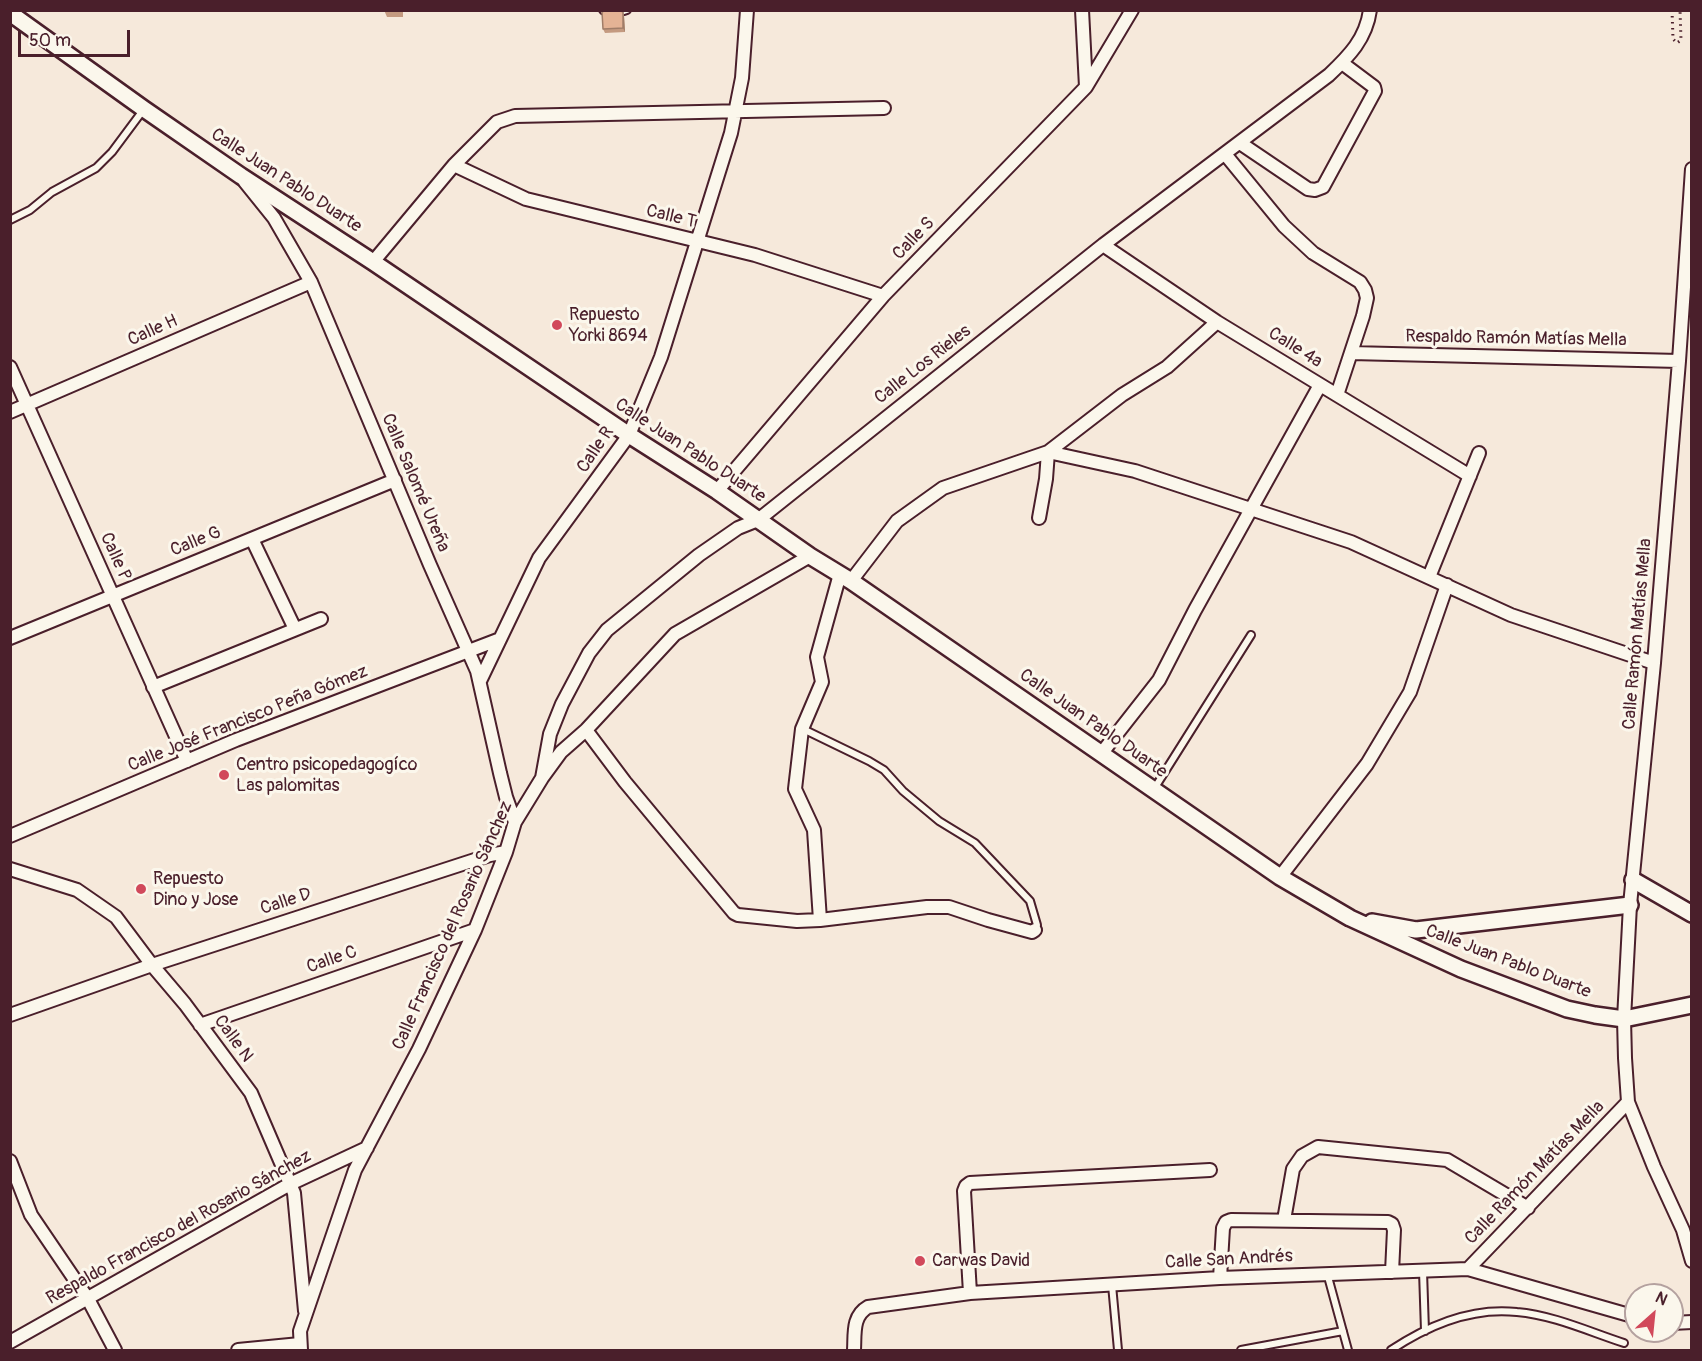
<!DOCTYPE html>
<html>
<head>
<meta charset="utf-8">
<style>
	body { margin:0 }
	#map { position:relative; width:1702px; height:1361px; overflow:hidden; background:#f6e9db; font-family:Pangolin,sans-serif }
	canvas { display:block }
	.frame { position:absolute; inset:0; border:12px solid #4a1f2b; pointer-events:none }
	.north { position:absolute; left:1624px; top:1283px; width:60px; height:60px; box-sizing:border-box; background:#fbf7ec; border:2px solid #b4a19f; border-radius:50%; rotate:27deg; font-size:16px; font-weight:700; line-height:24px; text-align:center; color:#4a1f2b }
	.north::after { content:''; display:block; margin:auto; width:21px; height:27px; background:#d1495b; clip-path:polygon(50% 0,100% 100%,50% 72%,0 100%) }
	.scale { position:absolute; left:18px; top:30px; width:112px; height:27px; box-sizing:border-box; border:3px solid #4a1f2b; border-top:0; padding-left:8px; font-size:18px; line-height:21px; white-space:nowrap; color:#4a1f2b; -webkit-text-stroke:4px #fbf7ec; paint-order:stroke }
</style>
</head>
<body>
<div id="map">
<canvas width="1702" height="1361"></canvas>
<div class="frame"></div>
<div class="north">N</div>
<div class="scale">50 m</div>
</div>
<script>
const ctx = document.querySelector('canvas').getContext('2d');
ctx.lineJoin = 'round';
function trace(path, color, width, dash) {
  ctx.strokeStyle = color;
  ctx.lineWidth = width;
  ctx.lineCap = dash ? 'butt' : 'round';
  ctx.setLineDash(dash || []);
  ctx.stroke(path);
}
function fillPath(path, color) {
  ctx.fillStyle = color;
  ctx.fill(path, 'evenodd');
}
function label(font, color, halo, rows, align = 'center') {
  ctx.font = font + ' Pangolin,sans-serif';
  ctx.lineWidth = 6;
  ctx.setLineDash([]);
  ctx.textBaseline = 'middle';
  ctx.strokeStyle = halo;
  ctx.fillStyle = color;
  for (const [text, x, y, turn = 0] of rows) {
    ctx.save();
    ctx.translate(x, y);
    ctx.rotate((+turn || 0) * Math.PI / 180);
    ctx.textAlign = isNaN(turn) ? turn : align;
    if (halo) ctx.strokeText(text, 0, 0);
    ctx.fillText(text, 0, 0);
    ctx.restore();
  }
}
const service = new Path2D(`
	M 603,10 L 604,11
	M 624,11 L 627,10
	M 10,220 L 30,210 L 52,192 L 96,168 L 112,152 L 144,109
	M 803,729 L 869,761 L 884,770 L 903,791 L 939,821 L 975,843 L 1030,901 L 1037,925 L 1035,930
	M 1154,789 L 1251,635
	M 1423,1271 L 1425,1331
	M 1327,1273 L 1348,1350
	M 1112,1285 L 1118,1350
	M 1241,1350 L 1343,1331
	M 1391,1350 C 1427,1326 1472,1307 1517,1312 C 1553,1315 1590,1332 1624,1343`);
const minor = new Path2D(`
	M 1082,10 L 1086,87
	M 1240,143 L 1308,189 L 1315,190 L 1323,187 L 1375,91 L 1374,87 L 1342,63
	M 1225,154 L 1284,226 L 1313,253 L 1360,282 L 1365,290 L 1367,298 L 1363,316 L 1337,395
	M 454,165 L 526,199 L 755,255 L 883,296
	M 1692,169 L 1679,361 L 1654,663 L 1630,905 L 1624,1019 L 1625,1058 L 1628,1102 L 1654,1167 L 1683,1230 L 1692,1261
	M 245,182 L 274,218 L 311,282 L 430,565 L 477,671 L 500,773 L 506,797 L 515,822
	M 1103,245 L 1217,322 L 1470,476
	M 373,262 L 454,165 L 497,122 L 515,116 L 884,108
	M 1351,353 L 1679,361
	M 10,367 L 187,761
	M 10,412 L 311,282
	M 1048,452 L 1135,471 L 1351,542 L 1511,615 L 1654,663
	M 717,491 L 883,296 L 1086,87 L 1132,10
	M 1039,518 L 1046,479 L 1048,452
	M 252,539 L 295,629
	M 1429,577 L 1479,453
	M 851,581 L 897,521 L 943,488 L 1048,452 L 1122,395 L 1167,367 L 1217,322
	M 10,638 L 395,480
	M 480,681 L 539,558 L 629,435 L 661,357 L 731,133 L 742,78 L 747,10
	M 153,687 L 321,619
	M 586,730 L 625,782 L 734,913 L 738,915 L 797,921 L 820,920 L 927,907 L 949,907 L 988,920 L 1032,932 L 1035,930
	M 1101,754 L 1159,680 L 1195,610 L 1320,385
	M 542,778 L 550,734 L 562,704 L 589,653 L 607,630 L 699,555 L 738,528 L 758,520 L 1103,245 L 1329,75 C 1349,56 1366,39 1370,10
	M 10,836 L 236,740 L 500,639
	M 10,869 L 77,890 L 116,917 L 152,965 L 185,1004 L 251,1093 L 294,1193 L 305,1311
	M 1280,877 L 1367,764 L 1410,692 L 1447,585
	M 820,920 L 814,830 L 795,789 L 802,729 L 822,682 L 817,657 L 840,574
	M 10,1015 L 152,965 L 490,855 L 506,852
	M 200,1025 L 475,930
	M 10,1161 L 31,1215 L 88,1299 L 115,1350
	M 1284,1220 L 1293,1169 L 1302,1156 L 1318,1147 L 1447,1160 L 1528,1208
	M 1468,1269 L 1628,1102
	M 1220,1278 L 1223,1228 L 1226,1222 L 1231,1220 L 1388,1222 L 1392,1224 L 1394,1230 L 1392,1272
	M 970,1293 L 964,1191 L 966,1186 L 970,1183 L 1210,1170
	M 1672,1323 L 1692,1322
	M 10,1342 L 290,1184 L 367,1148
	M 238,1350 L 300,1344
	M 301,1350 L 300,1331 L 355,1170 L 419,1049 L 475,930 L 506,852 L 515,822 L 542,778 L 561,752 L 586,730 L 675,634 L 810,556
	M 854,1350 C 855,1334 852,1316 868,1307 L 970,1293 L 1220,1278 L 1468,1269 L 1636,1317`);
const tertiary = new Path2D(`
	M 10,13 L 144,109 L 241,176 L 373,262 L 629,435 L 717,491 L 810,556 L 851,581 L 1280,877 L 1350,918 L 1461,969 L 1567,1009 L 1595,1015 L 1624,1019 L 1692,1005
	M 1633,880 L 1692,914
	M 1372,922 L 1416,930 L 1630,905`);
trace(service, '#4a1f2b', 10);
trace(minor, '#4a1f2b', 16);
trace(tertiary, '#4a1f2b', 20);
trace(new Path2D(`
	M 1672,10 L 1673,39 L 1677,43 L 1681,40 L 1680,10`), '#4a1f2b', 3, [1.5, 4.5]);
trace(service, '#fbf7ec', 6);
trace(minor, '#fbf7ec', 12);
trace(tertiary, '#fbf7ec', 15);
fillPath(new Path2D(`
	M 384,10 L 403,10 L 403,17 L 387,17 Z
	M 623,12 L 624,16 L 625,32 L 605,33 L 603,29 Z`), '#c49a80');
fillPath(new Path2D(`
	M 623,12 L 624,16 L 625,32 L 623,28 Z`), '#a07d68');
const building = new Path2D(`
	M 606,10 L 619,10 L 623,12 L 623,28 L 603,29 L 602,12 Z`);
fillPath(building, '#e4b395');
trace(building, '#a07d68', 1.5);
for (const [x, y, r, color] of [
	[557,325,6,"#d1495b"],
	[224,775,6,"#d1495b"],
	[141,889,6,"#d1495b"],
	[920,1261,6,"#d1495b"]
]) {
  const dot = new Path2D();
  dot.arc(x, y, r, 0, 2 * Math.PI);
  ctx.fillStyle = color;
  ctx.fill(dot);
  trace(dot, '#fbf7ec', 2);
}
label('18px', '#4a1f2b', '#fbf7ec', [
	["Calle Juan Pablo Duarte",286,181,33],
	["Calle T",671,217,14],
	["Calle S",914,239,-46],
	["Calle H",153,331,-24],
	["Respaldo Ramón Matías Mella",1516,339,1],
	["Calle 4a",1295,348,32],
	["Calle Los Rieles",923,365,-38],
	["Calle R",596,450,-56],
	["Calle Juan Pablo Duarte",690,451,33],
	["Calle Salomé Ureña",415,483,67],
	["Calle G",196,542,-22],
	["Calle P",115,557,66],
	["Calle Ramón Matías Mella",1638,634,-85],
	["Calle José Francisco Peña Gómez",248,719,-22],
	["Calle Juan Pablo Duarte",1093,724,35],
	["Calle D",286,902,-18],
	["Calle Francisco del Rosario Sánchez",453,926,-66],
	["Calle C",332,960,-19],
	["Calle Juan Pablo Duarte",1508,962,21],
	["Calle N",233,1039,54],
	["Calle Ramón Matías Mella",1535,1173,-46],
	["Respaldo Francisco del Rosario Sánchez",179,1228,-29],
	["Calle San Andrés",1229,1260,-3]
]);
label('18px', '#4a1f2b', '#fbf7ec', [
	["Repuesto",569,315],
	["Yorki 8694",569,336],
	["Centro psicopedagogíco",236,765],
	["Las palomitas",236,786],
	["Repuesto",153,879],
	["Dino y Jose",153,900],
	["Carwas David",932,1261]
], 'left');
</script>
</body>
</html>
